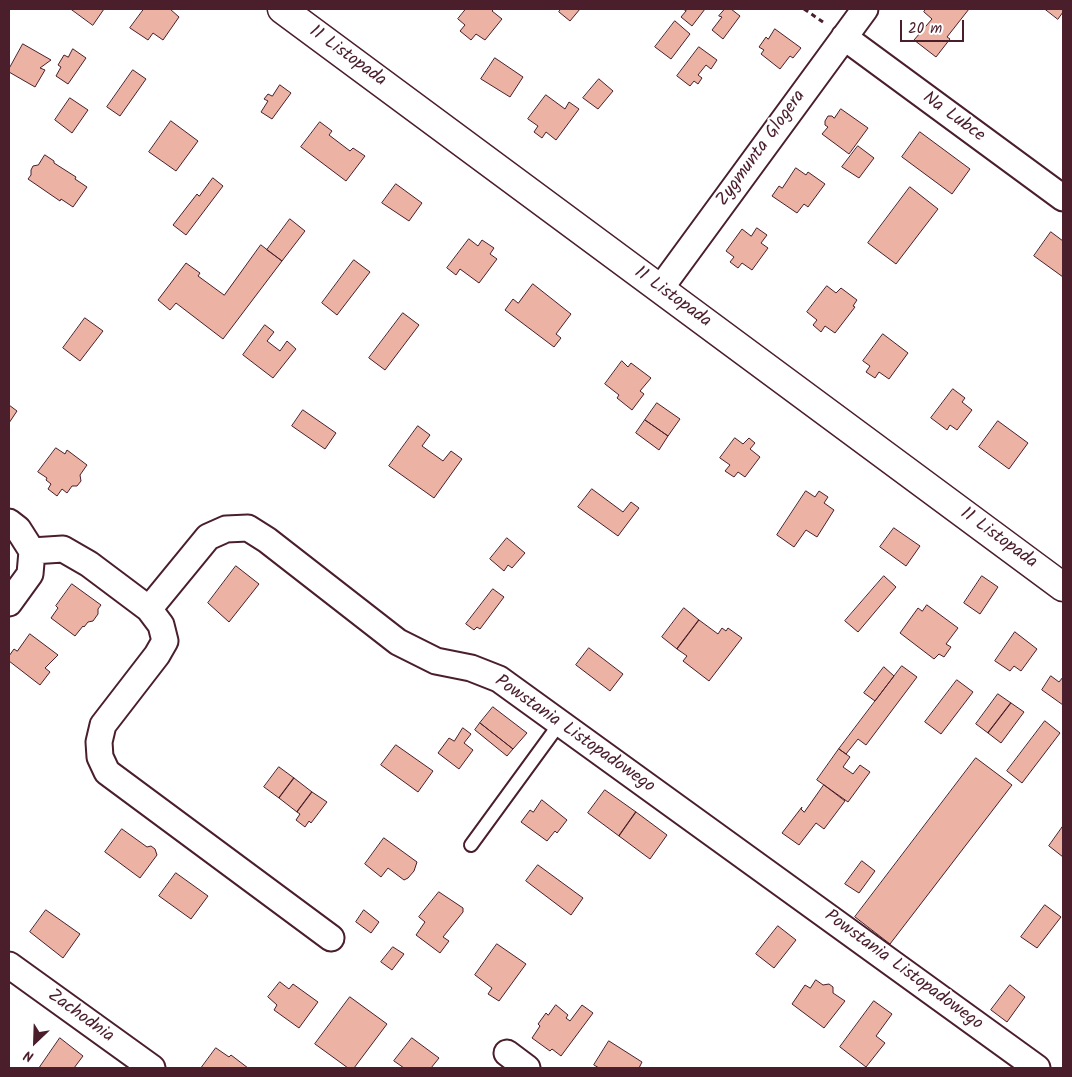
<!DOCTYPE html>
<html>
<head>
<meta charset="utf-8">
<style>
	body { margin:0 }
	#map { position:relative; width:1072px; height:1077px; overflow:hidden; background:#fff; font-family:Kalam,sans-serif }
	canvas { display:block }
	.frame { position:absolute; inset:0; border:10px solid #4a1f2b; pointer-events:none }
	.north { position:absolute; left:10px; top:1017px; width:50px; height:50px; -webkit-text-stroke:4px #fff; paint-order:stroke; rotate:204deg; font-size:14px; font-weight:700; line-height:20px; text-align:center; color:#4a1f2b }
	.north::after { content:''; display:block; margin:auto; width:18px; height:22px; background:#4a1f2b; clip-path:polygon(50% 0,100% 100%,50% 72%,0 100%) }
	.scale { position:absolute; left:900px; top:20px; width:64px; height:22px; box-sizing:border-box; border:2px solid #4a1f2b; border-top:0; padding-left:6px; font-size:15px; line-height:18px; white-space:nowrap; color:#4a1f2b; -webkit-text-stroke:4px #fff; paint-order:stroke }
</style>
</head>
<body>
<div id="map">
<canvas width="1072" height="1077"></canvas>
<div class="frame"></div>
<div class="north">N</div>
<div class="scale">20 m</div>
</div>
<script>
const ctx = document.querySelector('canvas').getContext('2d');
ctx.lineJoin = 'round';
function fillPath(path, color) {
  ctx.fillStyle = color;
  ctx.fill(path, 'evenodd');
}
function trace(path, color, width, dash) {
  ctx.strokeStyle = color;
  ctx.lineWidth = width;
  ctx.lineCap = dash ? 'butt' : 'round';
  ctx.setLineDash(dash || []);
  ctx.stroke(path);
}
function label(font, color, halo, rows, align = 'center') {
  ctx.font = font + ' Kalam,sans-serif';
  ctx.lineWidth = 4;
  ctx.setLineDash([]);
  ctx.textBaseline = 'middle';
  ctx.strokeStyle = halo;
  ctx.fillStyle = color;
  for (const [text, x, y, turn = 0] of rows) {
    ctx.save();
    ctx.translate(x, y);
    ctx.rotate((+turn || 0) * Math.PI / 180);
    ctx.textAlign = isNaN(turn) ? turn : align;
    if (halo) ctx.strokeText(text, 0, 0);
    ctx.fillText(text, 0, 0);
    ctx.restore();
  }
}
const building = new Path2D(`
	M 71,9 L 104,9 L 93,25 Z
	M 144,9 L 170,9 L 179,17 L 163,40 L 153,33 L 148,40 L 130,28 Z
	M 466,9 L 494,9 L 492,11 L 502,19 L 485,40 L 476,34 L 471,40 L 460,31 L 465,25 L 458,19 Z
	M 561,9 L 580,9 L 570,21 L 559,12 Z
	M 683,9 L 705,9 L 692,26 L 681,17 L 686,11 Z
	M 725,9 L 731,9 L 740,16 L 723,39 L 712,30 L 722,17 L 719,16 Z
	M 926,9 L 969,9 L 947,37 L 950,39 L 936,57 L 914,40 L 932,19 L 924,12 Z
	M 1045,9 L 1063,9 L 1063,12 L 1058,19 Z
	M 675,21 L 690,34 L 671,59 L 655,47 Z
	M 775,29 L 801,48 L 793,58 L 790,56 L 780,69 L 761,54 L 764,50 L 759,47 L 766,37 L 768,39 Z
	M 23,44 L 51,60 L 40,68 L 45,70 L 35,87 L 9,72 L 9,69 Z
	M 699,47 L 717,60 L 711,69 L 706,65 L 698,75 L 702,78 L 698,84 L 694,81 L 690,86 L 677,76 Z
	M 73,49 L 86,58 L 68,84 L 56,76 L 61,67 L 58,65 L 64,55 L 68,57 Z
	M 495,58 L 523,77 L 510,97 L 481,79 Z
	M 133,70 L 146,79 L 120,116 L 107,107 Z
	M 599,79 L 613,91 L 598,109 L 583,98 Z
	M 280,85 L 291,93 L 272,119 L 261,112 L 268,101 L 264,99 L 268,94 L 272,96 Z
	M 546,95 L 565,109 L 569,102 L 579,109 L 556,140 L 546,132 L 542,138 L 534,132 L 538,126 L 528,119 Z
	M 70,98 L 88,110 L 72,133 L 55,120 Z
	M 841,109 L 868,128 L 849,154 L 822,134 L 828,127 L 825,125 L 825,121 L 828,116 L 832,116 L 834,118 Z
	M 171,121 L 198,141 L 176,171 L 149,152 Z
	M 320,122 L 332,131 L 329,135 L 350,151 L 353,148 L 365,156 L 346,181 L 301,147 Z
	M 920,132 L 970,169 L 952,194 L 902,157 Z
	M 858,146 L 874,158 L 859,178 L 842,167 Z
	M 45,155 L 54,161 L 54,163 L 76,177 L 75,179 L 87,187 L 73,207 L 61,199 L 60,201 L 28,179 L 31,175 L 31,170 L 33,166 L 38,165 Z
	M 796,168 L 806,175 L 808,172 L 825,184 L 808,207 L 804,204 L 797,213 L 772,196 L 779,186 L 782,188 Z
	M 213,178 L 223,186 L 186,235 L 173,225 L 197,194 L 199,196 Z
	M 396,184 L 422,203 L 409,221 L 382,203 Z
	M 910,187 L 938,209 L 896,264 L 868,243 Z
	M 290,219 L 305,231 L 282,261 L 267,250 Z
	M 757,228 L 767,235 L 761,243 L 768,248 L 752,270 L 742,263 L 738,268 L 730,262 L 734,257 L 726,251 L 742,229 L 751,236 Z
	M 1051,232 L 1063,241 L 1063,277 L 1034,256 Z
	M 469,239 L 478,246 L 482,240 L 494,248 L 490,254 L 497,259 L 479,283 L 460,269 L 456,275 L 447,268 Z
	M 261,245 L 282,261 L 223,339 L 176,303 L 170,310 L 158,300 L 186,263 L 200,273 L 198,276 L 224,295 Z
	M 354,260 L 370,272 L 337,315 L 322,303 Z
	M 533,284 L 571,314 L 556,334 L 561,338 L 554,347 L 505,310 L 513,299 L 518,303 Z
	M 827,286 L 836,293 L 841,288 L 857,300 L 853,306 L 855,307 L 835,333 L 825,326 L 821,332 L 813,325 L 817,320 L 807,312 Z
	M 403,313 L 419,325 L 385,370 L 369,358 Z
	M 85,318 L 103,331 L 80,361 L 63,348 Z
	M 265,325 L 274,332 L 267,341 L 280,351 L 287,341 L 296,349 L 273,378 L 243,355 Z
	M 883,334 L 908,353 L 889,379 L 879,372 L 875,378 L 866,372 L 870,366 L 863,361 Z
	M 622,361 L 628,367 L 631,363 L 651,378 L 640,391 L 644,394 L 632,410 L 617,398 L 619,395 L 605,384 Z
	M 953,389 L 965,398 L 962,402 L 972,410 L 957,430 L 950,425 L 947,430 L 931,418 Z
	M 657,403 L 680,419 L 668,436 L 645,420 Z
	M 9,405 L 17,411 L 9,423 Z
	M 303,410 L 336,433 L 325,449 L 292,426 Z
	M 645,420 L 668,436 L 659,450 L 636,433 Z
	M 998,421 L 1028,443 L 1009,469 L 979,447 Z
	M 418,426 L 430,435 L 422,446 L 443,461 L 451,451 L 462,459 L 434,498 L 389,466 Z
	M 735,438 L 743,444 L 749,438 L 755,443 L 750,449 L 760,457 L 745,477 L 738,472 L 734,477 L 725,471 L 730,465 L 720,458 Z
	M 56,448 L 65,454 L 67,450 L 87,465 L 80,475 L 81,481 L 77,486 L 72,486 L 67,493 L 62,489 L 57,496 L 48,489 L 51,484 L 46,480 L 47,478 L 38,472 Z
	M 592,489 L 623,512 L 631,502 L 639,508 L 618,536 L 578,507 Z
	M 806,491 L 815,497 L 819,491 L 828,497 L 824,503 L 834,510 L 817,537 L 806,530 L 794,547 L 777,535 Z
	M 894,528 L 920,546 L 906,566 L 880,547 Z
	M 507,538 L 525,553 L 512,568 L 508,565 L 504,571 L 490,559 Z
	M 236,566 L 259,584 L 229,622 L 208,603 Z
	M 884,576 L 896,587 L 858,632 L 845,621 Z
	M 982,576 L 998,587 L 980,614 L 964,603 Z
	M 72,584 L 101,605 L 98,609 L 98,614 L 93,621 L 88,622 L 84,627 L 83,626 L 75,636 L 51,618 L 58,608 L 56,606 Z
	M 493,589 L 504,597 L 480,629 L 477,627 L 474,630 L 466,624 Z
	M 927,605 L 958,628 L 946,644 L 951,647 L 944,657 L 939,654 L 934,659 L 900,633 L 918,608 L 922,611 Z
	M 684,608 L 699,620 L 677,649 L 662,637 Z
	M 699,620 L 718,634 L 722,628 L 726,631 L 728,628 L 742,638 L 709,681 L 683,661 L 687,656 L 677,649 Z
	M 1015,632 L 1037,649 L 1021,671 L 1014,666 L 1010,671 L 995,661 Z
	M 30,634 L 58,655 L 45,668 L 50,672 L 40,685 L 9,661 L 9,656 L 14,649 L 17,651 Z
	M 589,648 L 623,674 L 610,691 L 576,665 Z
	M 902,666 L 917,677 L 866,745 L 858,739 L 846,754 L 839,749 Z
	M 884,667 L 894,676 L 875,701 L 864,693 Z
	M 1051,676 L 1059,682 L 1063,677 L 1063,705 L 1042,690 Z
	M 957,680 L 973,692 L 941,734 L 925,722 Z
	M 998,694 L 1011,703 L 988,733 L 976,724 Z
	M 1011,703 L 1024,712 L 1001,743 L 988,733 Z
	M 493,707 L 527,733 L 513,749 L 480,723 Z
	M 1045,721 L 1060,733 L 1022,783 L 1007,771 Z
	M 480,723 L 513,749 L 507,756 L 475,730 Z
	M 463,728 L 471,734 L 464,743 L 473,750 L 459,769 L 438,753 L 449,738 L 454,741 Z
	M 396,745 L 433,771 L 418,792 L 381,765 Z
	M 839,749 L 850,757 L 843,767 L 853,774 L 860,765 L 870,772 L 848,802 L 817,780 Z
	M 976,758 L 1012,785 L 890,944 L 855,917 Z
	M 279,767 L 294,778 L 279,798 L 264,787 Z
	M 294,778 L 312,792 L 297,812 L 279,798 Z
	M 824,785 L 845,801 L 824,829 L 816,823 L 799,845 L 782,833 L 802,807 L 801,809 L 804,812 Z
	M 605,790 L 636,812 L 619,836 L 588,813 Z
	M 312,792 L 327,802 L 311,823 L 309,821 L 305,827 L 296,820 L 300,814 L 297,812 Z
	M 542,800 L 567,820 L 557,833 L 555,831 L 547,841 L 521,822 L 530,810 L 533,812 Z
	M 636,812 L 667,835 L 650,859 L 619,836 Z
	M 1063,826 L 1063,857 L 1049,846 Z
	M 122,829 L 147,847 L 151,846 L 155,849 L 157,855 L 140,878 L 105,852 Z
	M 384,838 L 417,862 L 414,871 L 408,878 L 404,880 L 388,868 L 381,877 L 365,864 Z
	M 862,861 L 875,871 L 859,893 L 845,884 Z
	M 538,865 L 583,898 L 571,915 L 526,881 Z
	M 176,873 L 208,896 L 191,919 L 159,896 Z
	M 439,892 L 463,908 L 463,912 L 443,937 L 449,941 L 440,953 L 416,935 L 425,922 L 419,917 Z
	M 1045,905 L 1061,917 L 1037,948 L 1021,937 Z
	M 46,910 L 80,934 L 63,958 L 30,932 Z
	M 364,910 L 379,922 L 371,933 L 356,922 Z
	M 778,926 L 796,940 L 774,968 L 756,954 Z
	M 497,944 L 526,964 L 499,1001 L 488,994 L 492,988 L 475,975 Z
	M 393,947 L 404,954 L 392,970 L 381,962 Z
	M 816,980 L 823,985 L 829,984 L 833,987 L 833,993 L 845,1001 L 824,1028 L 792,1004 L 805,985 L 810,988 Z
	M 280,982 L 289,989 L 293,984 L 318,1002 L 299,1028 L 274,1010 L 277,1005 L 268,997 Z
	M 1010,985 L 1025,997 L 1007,1022 L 991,1010 Z
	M 350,997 L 387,1024 L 354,1068 L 348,1068 L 315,1044 Z
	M 874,1001 L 892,1014 L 876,1036 L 885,1043 L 866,1067 L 840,1047 Z
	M 556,1005 L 568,1015 L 566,1018 L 570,1021 L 582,1005 L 593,1013 L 561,1056 L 552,1049 L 550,1051 L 532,1038 L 540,1026 L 538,1024 L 546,1013 L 548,1015 Z
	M 60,1038 L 83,1056 L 74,1068 L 42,1068 L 40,1067 Z
	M 412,1038 L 439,1058 L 431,1068 L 404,1068 L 394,1061 Z
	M 609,1041 L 642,1062 L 639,1068 L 599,1068 L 594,1065 Z
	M 216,1048 L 229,1057 L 231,1055 L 248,1068 L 204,1068 L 202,1067 Z`);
fillPath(building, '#ecb3a4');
trace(building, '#4a1f2b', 1);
const service = new Path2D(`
	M 471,845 L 560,723`);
const minor = new Path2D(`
	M 844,37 L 1063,198
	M 660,289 L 865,9
	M 9,522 L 18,529 L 32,551 L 30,574 L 9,603
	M 32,551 L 63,549 L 89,564 L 149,609 L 208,537 L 226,529 L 248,528 L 267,540 L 398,642 L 436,661 L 471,668 L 499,679 L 1037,1068
	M 149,609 L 161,625 L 165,641 L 157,655 L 103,725 L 99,742 L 100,757 L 107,772 L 331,938
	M 9,965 L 152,1068
	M 507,1053 L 527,1068`);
const secondary = new Path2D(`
	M 282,9 L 1063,587`);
trace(service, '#4a1f2b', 16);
trace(minor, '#4a1f2b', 29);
trace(secondary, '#4a1f2b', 31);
trace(new Path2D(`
	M 804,9 L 826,24`), '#4a1f2b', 3, [5, 4]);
trace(service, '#fff', 12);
trace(minor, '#fff', 25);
trace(secondary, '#fff', 28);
label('18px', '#4a1f2b', '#fff', [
	["11 Listopada",347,57,36],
	["Na Lubce",953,118,36],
	["Zygmunta Glogera",762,149,-54],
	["11 Listopada",672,298,36],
	["11 Listopada",998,539,36],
	["Powstania Listopadowego",574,735,35],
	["Powstania Listopadowego",903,971,36],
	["Zachodnia",80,1017,36]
]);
</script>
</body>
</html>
